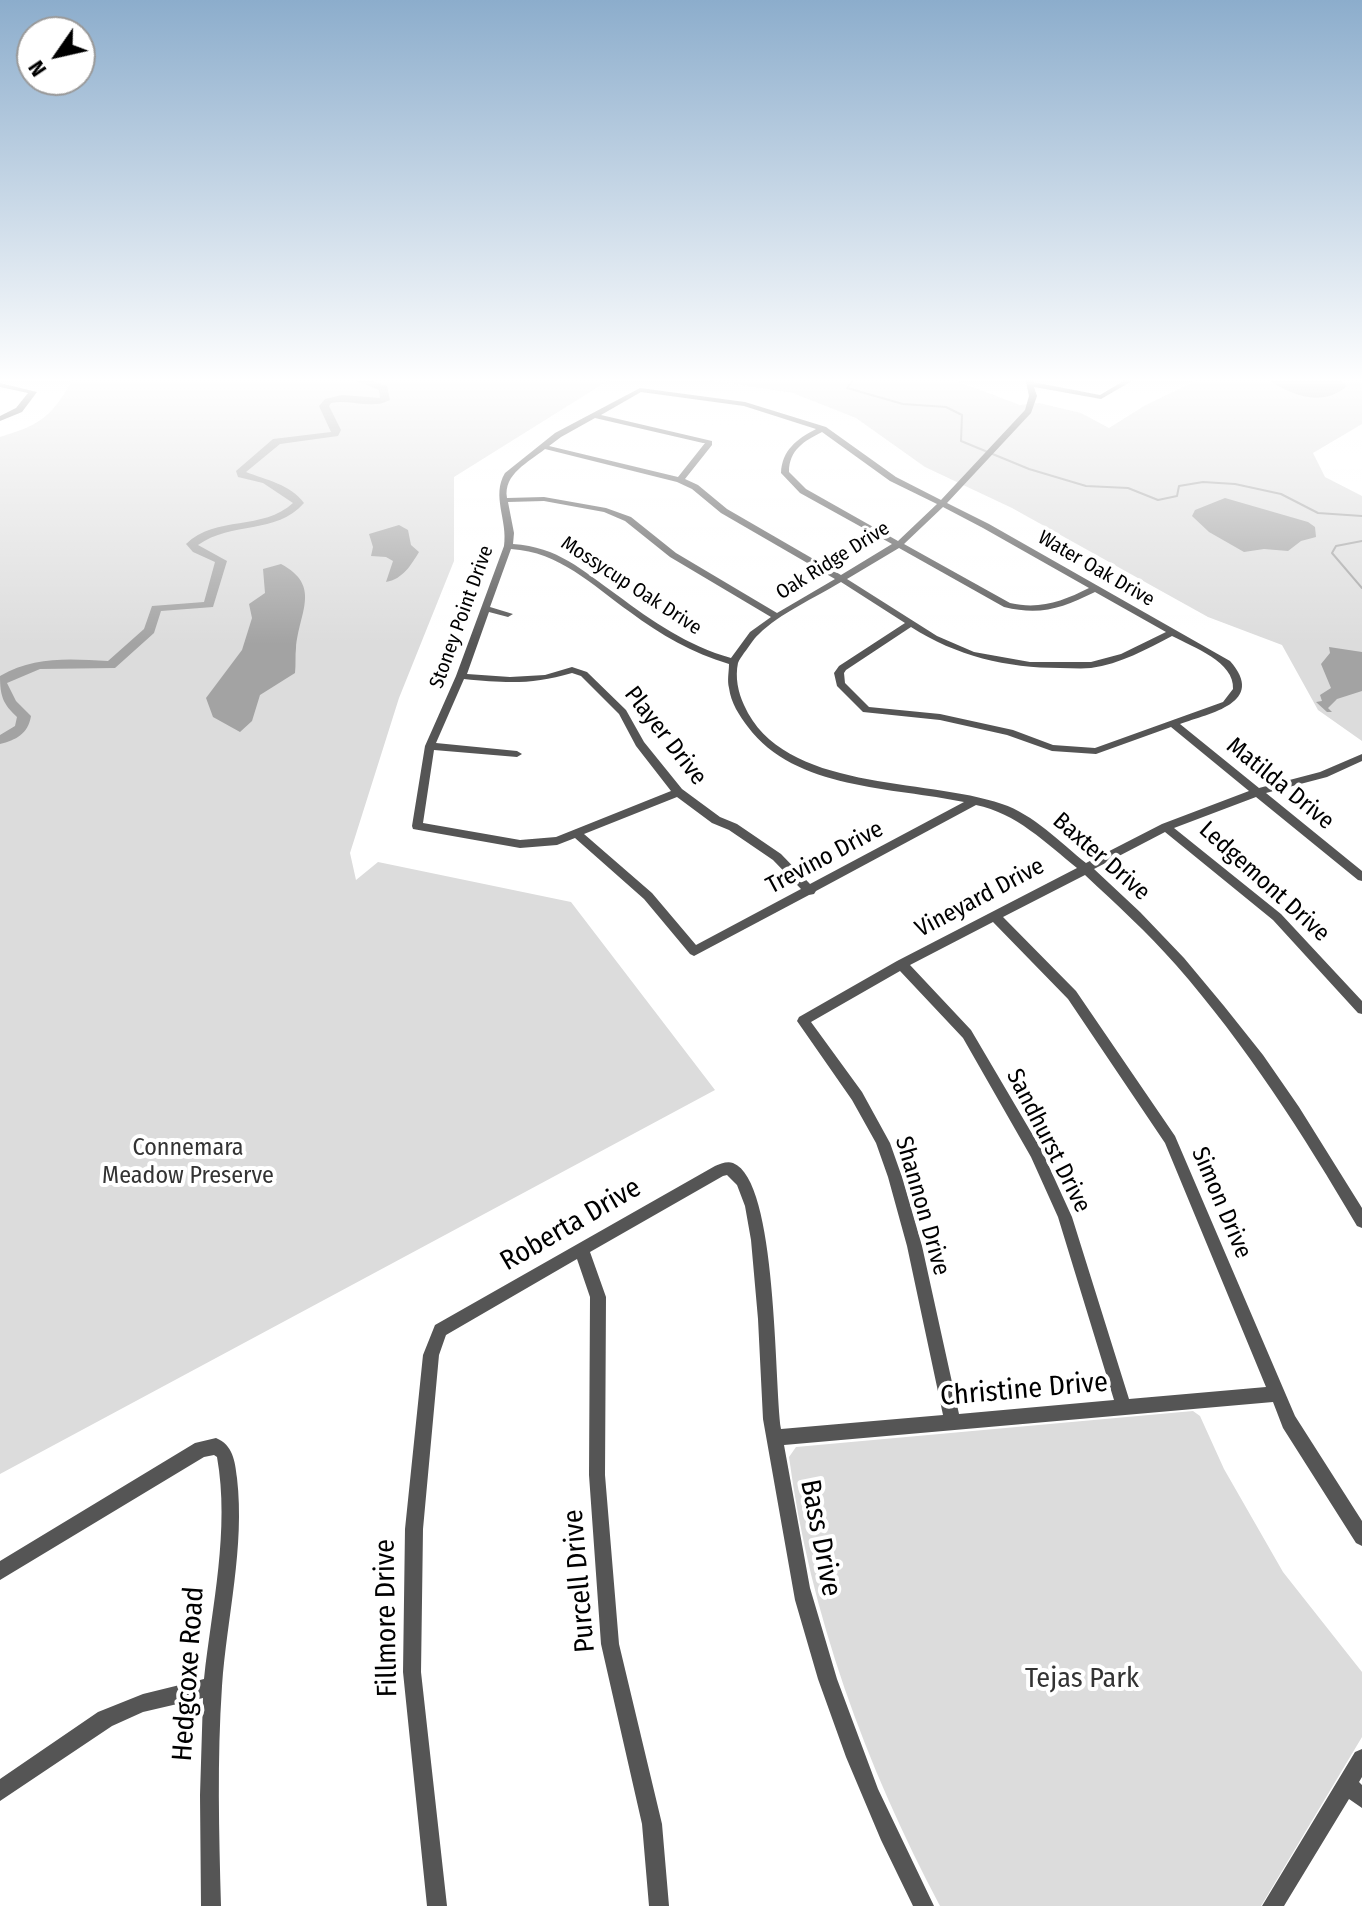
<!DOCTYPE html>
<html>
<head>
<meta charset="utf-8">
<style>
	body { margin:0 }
	#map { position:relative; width:1362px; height:1906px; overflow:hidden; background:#fff; font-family:"Fira Sans Condensed",sans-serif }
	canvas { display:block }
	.north { position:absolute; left:16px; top:16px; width:80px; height:80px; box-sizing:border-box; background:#fff; border:2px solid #999; border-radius:50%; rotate:236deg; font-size:22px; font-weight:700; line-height:32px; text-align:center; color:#000 }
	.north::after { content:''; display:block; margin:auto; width:28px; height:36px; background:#000; clip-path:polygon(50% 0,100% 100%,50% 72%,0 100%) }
</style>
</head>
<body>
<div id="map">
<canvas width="1362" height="1906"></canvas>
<div class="north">N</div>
</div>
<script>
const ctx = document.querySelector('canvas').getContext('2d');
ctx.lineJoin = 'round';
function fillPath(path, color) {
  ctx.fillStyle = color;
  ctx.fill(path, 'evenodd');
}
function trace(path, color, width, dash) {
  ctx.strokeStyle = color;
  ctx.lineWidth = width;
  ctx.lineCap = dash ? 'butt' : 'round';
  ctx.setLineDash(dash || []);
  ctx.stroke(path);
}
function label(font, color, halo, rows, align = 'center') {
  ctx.font = font + ' "Fira Sans Condensed",sans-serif';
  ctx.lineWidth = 8;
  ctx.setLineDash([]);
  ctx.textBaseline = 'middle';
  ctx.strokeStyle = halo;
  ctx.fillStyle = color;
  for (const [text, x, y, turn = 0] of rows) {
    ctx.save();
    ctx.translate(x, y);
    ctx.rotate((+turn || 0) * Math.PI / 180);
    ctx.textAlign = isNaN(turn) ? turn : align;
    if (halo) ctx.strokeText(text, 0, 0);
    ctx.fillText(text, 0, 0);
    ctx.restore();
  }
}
fillPath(new Path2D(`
	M 74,377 L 614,377 L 454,477 L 454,561 L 399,698 L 350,853 L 356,880 L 378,862 L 571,902 L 715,1090 L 0,1474 L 0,437 C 43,424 52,416 74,377 Z
	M 689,377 L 946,377 L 1020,405 L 1039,403 L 1081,413 L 1109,428 L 1144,406 L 1203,377 L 1362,377 L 1362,424 L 1313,453 L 1325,477 L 1362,496 L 1362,741 L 1318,710 L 1282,645 L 1208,617 L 1012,508 L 925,467 L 856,418 L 793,393 Z
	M 1193,1411 L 1200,1416 L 1224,1469 L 1283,1572 L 1362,1672 L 1362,1737 L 1261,1906 L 940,1906 C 866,1766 810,1615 789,1457 L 796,1447 Z`), '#dcdcdc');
fillPath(new Path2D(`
	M 1263,377 L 1356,377 L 1338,379 L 1347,386 C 1320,409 1290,394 1263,377 Z
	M 1225,498 L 1308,522 L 1315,527 L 1316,537 L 1301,541 L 1288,551 L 1264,549 L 1244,552 L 1209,532 L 1192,516 L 1195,510 Z
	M 399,525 L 408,530 L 411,545 L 419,552 C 411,565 403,579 386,582 L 393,561 L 386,557 L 371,556 L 373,547 L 369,534 Z
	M 281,564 C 322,586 299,612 296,648 C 295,656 296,664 295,673 L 260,695 L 252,721 L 240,732 L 213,717 L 206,698 L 242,650 L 252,618 L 249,604 L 265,593 L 263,569 Z
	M 1329,647 L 1362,652 L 1362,691 L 1337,699 L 1328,708 L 1332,712 L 1327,712 L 1316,702 L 1322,701 L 1320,695 L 1331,688 L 1321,664 L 1330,653 Z`), '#a3a3a3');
trace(new Path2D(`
	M 847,377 L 853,380 L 847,388 L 903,404 L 946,407 L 962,415 L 961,441 L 1029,469 L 1086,486 L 1128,488 L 1158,500 L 1177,496 L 1179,486 L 1203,482 L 1235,484 L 1281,494 L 1318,513 L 1362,516
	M 1362,541 L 1336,546 L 1332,553 L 1362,588`), '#a3a3a3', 2);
fillPath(new Path2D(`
	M 346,377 L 361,377 L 387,386 L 390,400 C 372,410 351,399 331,403 L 329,406 L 341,430 L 338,436 L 280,444 L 246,472 C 266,480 290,484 304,503 C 276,535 232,521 198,545 L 227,561 L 213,607 L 161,611 L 154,633 L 115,668 L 40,669 L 7,683 L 16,701 L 31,716 C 28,734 16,740 0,744 L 0,735 L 15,726 L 17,717 C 3,704 0,696 0,676 C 34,656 70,659 108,661 L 144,629 L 152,606 L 204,602 L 215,562 L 193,552 L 186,544 C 216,515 263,531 293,503 L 263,483 L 238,477 L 236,471 L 273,439 L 331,432 L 319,406 L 325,399 L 342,395 L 380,398 L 379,390 Z`), '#a3a3a3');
fillPath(new Path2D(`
	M 1025,377 L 1032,377 L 1033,382 L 1100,395 L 1130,377 L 1139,377 L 1101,399 L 1034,387 L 1037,396 L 1031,413 L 947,503 L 989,524 L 1230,661 C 1267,703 1210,713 1180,724 L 1259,788 L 1320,772 L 1362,754 L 1362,761 L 1327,777 L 1266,793 L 1362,871 L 1362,881 L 1358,880 L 1256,797 L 1174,828 L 1281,914 L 1362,1001 L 1362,1014 L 1358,1013 L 1273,920 L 1165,832 L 1094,869 L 1140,912 L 1184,958 L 1224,1006 L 1263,1055 L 1299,1107 L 1362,1208 L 1362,1228 L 1357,1226 C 1303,1134 1246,1045 1176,965 C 1148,933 1116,904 1085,875 L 1003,917 L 1076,991 L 1175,1136 L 1295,1416 L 1362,1521 L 1362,1546 L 1356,1543 L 1283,1428 L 1273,1402 L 784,1445 L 810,1588 L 837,1679 L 878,1789 L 934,1906 L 913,1906 L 881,1840 L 846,1757 L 818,1679 L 795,1600 L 763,1419 L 758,1319 L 751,1240 L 745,1206 L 737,1185 L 727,1175 L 723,1176 L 590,1252 L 606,1297 L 605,1475 L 619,1644 L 662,1824 L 669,1906 L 649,1906 L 642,1824 L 601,1644 L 589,1475 L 590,1297 L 577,1259 L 446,1335 L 439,1355 L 423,1529 L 421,1672 L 447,1906 L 427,1906 L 403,1672 L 405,1529 L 423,1355 L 435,1325 L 715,1166 C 720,1164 727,1161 733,1163 C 778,1180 774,1383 781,1429 L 943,1415 L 907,1246 L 888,1177 L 876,1143 L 852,1100 L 797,1021 L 799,1017 L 897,961 L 1077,868 C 1046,843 1016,813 976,805 L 816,891 L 814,894 L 809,895 L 694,956 L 690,954 L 644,899 L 575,838 L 557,845 L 520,848 L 413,829 L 412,826 L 425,746 L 456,676 L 504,546 C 508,520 491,496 505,473 L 555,433 L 640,388 L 745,402 L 826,427 L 896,477 L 941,500 L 1025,410 L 1029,396 ZM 641,392 L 744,406 L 816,429 C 797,439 782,450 781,473 L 800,493 L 892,544 L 841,575 L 727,509 L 698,485 L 685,479 L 712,445 L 712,441 L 601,415 ZM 595,418 L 703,443 L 705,443 L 678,477 L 549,446 L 561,437 ZM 822,432 L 890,481 L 937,504 L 898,541 L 806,489 L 789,472 C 789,450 804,441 822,432 ZM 545,449 L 677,482 L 692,489 L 721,513 L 835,579 L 777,613 L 676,553 L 631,517 L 606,508 L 544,497 L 507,498 C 503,474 529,462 545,449 ZM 544,501 L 604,512 L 625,521 L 670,557 L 771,617 L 750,632 L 731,658 C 688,646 652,621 617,595 C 582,570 558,547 513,544 L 514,533 L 508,502 ZM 943,507 L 983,528 L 1089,588 C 1063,601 1040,610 1010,603 L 904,544 ZM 899,548 L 1004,607 C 1041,616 1062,608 1095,592 L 1166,632 L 1121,654 L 1091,662 L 1030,662 L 974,652 L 937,636 L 847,579 ZM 511,549 C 560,552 592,585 630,612 C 661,635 692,653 729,664 C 729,672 727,680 729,688 C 731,703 739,715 748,727 C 795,790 893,787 964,802 L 810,884 L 781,854 L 737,824 L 720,817 L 682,789 L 644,742 L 626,710 L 587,672 L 572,667 L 545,675 L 510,677 L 467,674 L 489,612 L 508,617 L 513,614 L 490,607 ZM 841,582 L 905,623 L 839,666 L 834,673 L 837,686 L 863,712 L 940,720 L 1007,735 L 1052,751 L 1096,754 L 1171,727 L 1249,791 L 1162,824 L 1086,863 C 1061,843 1033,814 1002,804 C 925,777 783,793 744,705 C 738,692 735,677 738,663 C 739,660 742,656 744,653 C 749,647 753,639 759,634 C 779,614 816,597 841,582 ZM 911,627 C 956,656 1007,668 1060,668 C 1070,668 1081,669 1091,668 C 1120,664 1147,649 1172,636 C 1193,647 1235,662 1233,689 L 1223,702 L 1095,748 L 1053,745 L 1013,730 L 940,714 L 869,707 L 845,683 L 844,673 L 846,670 ZM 572,673 L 581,676 L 619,714 L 636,746 L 671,791 L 556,837 L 520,840 L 423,823 L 434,750 L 517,757 L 522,754 L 517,751 L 436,743 L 464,679 C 505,683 532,685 572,673 ZM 677,797 L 712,823 L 729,830 L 773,860 L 801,889 L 696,945 L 652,893 L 584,834 ZM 993,922 L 1068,999 L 1165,1143 L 1266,1387 L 1129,1399 L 1072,1217 L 1041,1149 L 971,1030 L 910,965 ZM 900,971 L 963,1038 L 1031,1157 L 1058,1217 L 1114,1400 L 959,1414 L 922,1246 L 902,1177 L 890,1143 L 862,1092 L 811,1022 Z
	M 0,383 L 37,392 L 22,412 L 0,421 L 0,416 L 16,408 L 28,393 L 0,387 Z
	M 216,1438 C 233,1445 235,1461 237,1478 C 245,1547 227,1617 222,1686 C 217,1759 219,1833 221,1906 L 201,1906 L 200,1795 L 203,1698 L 143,1712 L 112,1726 L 0,1801 L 0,1779 L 98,1712 L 143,1694 L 204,1679 C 212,1606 230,1530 217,1457 L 214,1455 L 204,1457 L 0,1580 L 0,1561 L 195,1443 Z
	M 1362,1749 L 1362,1777 L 1359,1782 L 1362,1785 L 1362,1808 L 1349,1799 L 1284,1906 L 1262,1906 L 1355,1752 Z`), '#555');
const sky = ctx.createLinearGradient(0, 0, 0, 644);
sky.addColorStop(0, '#8cadcc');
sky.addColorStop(0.59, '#fff');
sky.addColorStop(1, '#ffffff00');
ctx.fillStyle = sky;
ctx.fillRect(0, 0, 1362, 644);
label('20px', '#000', '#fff', [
	["Oak Ridge Drive",833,561,-32],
	["Water Oak Drive",1096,569,30],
	["Mossycup Oak Drive",631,586,33],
	["Stoney Point Drive",462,617,-70]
]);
label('24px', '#000', '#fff', [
	["Player Drive",665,736,52],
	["Matilda Drive",1280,784,39],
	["Baxter Drive",1101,857,41],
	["Trevino Drive",825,858,-28],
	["Ledgemont Drive",1264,882,42],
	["Vineyard Drive",980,898,-28],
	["Sandhurst Drive",1048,1141,63],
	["Simon Drive",1221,1203,67],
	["Shannon Drive",922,1206,74]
]);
label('24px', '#333', '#fff', [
	["Connemara",188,1148],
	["Meadow Preserve",188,1176]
]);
label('28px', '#000', '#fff', [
	["Roberta Drive",571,1225,-30],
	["Christine Drive",1024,1390,-5],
	["Bass Drive",820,1538,79],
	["Purcell Drive",580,1581,-95],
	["Fillmore Drive",387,1618,-91],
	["Hedgcoxe Road",189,1674,-86]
]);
label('28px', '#333', '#fff', [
	["Tejas Park",1082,1679]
]);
</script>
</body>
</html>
